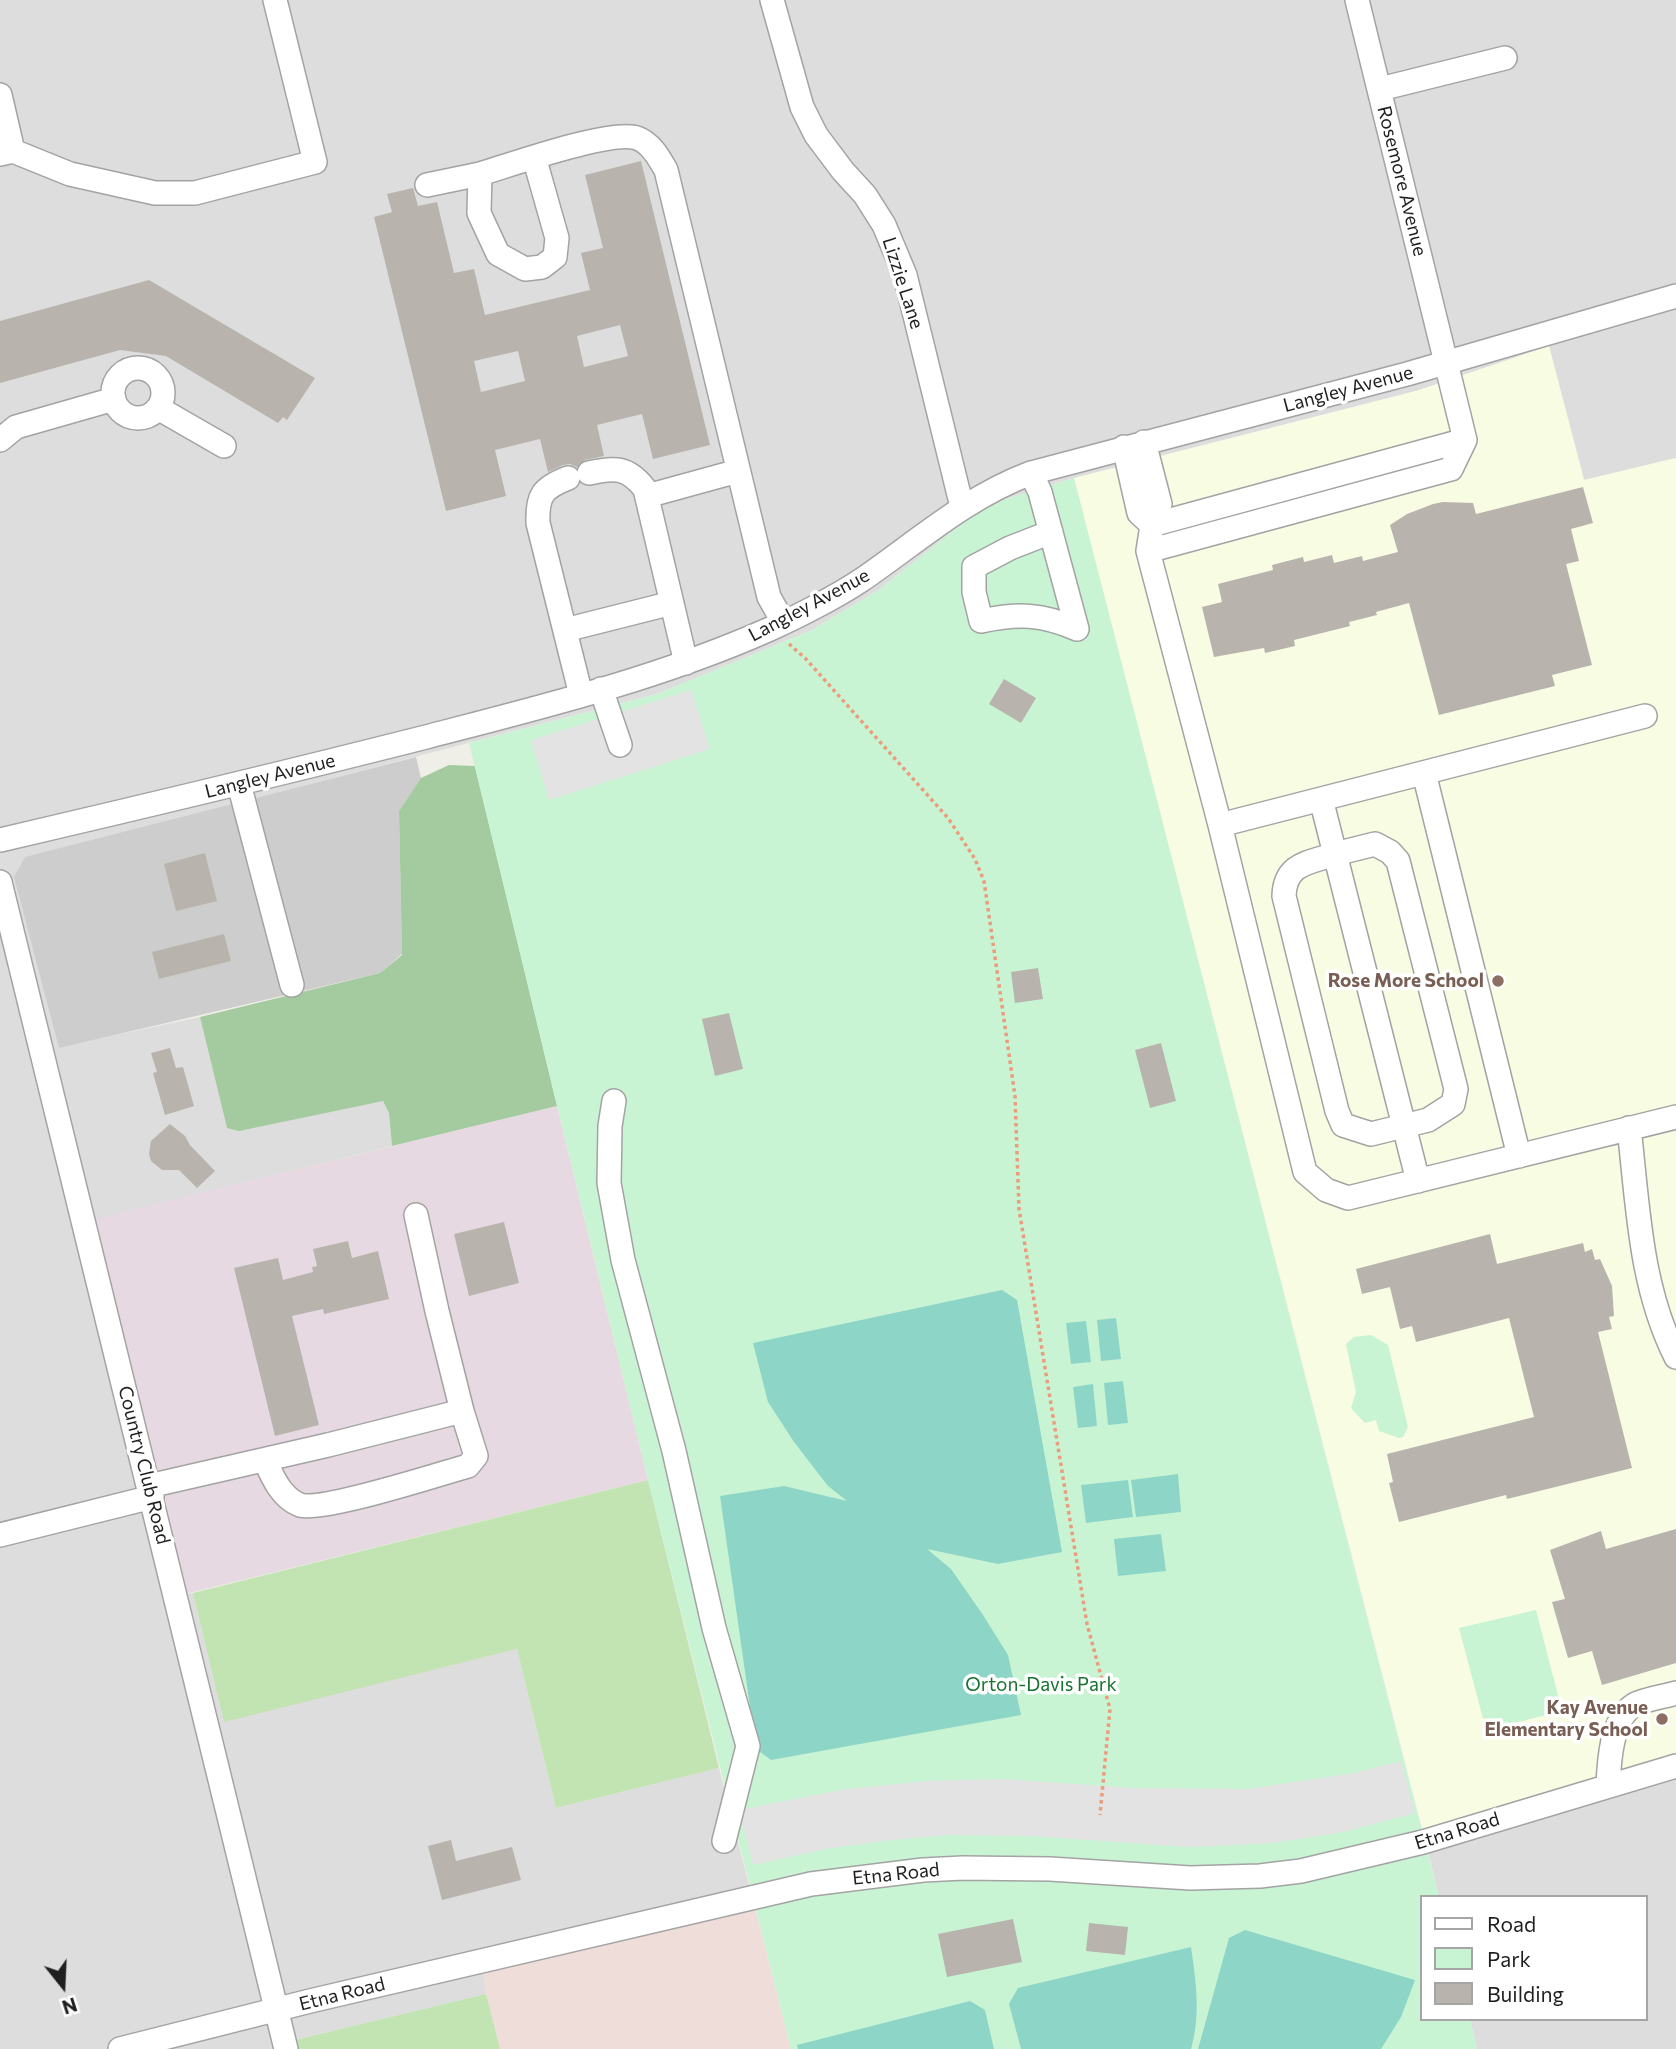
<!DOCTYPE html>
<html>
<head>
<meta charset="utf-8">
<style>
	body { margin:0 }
	#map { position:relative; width:1676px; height:2049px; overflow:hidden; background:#efeee7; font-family:Commissioner,sans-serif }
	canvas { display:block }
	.legend { position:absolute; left:1420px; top:1895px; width:228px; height:126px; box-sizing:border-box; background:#fff; border:2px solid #a5a5a5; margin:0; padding:9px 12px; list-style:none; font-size:21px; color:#1f1f1f }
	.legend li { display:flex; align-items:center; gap:14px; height:35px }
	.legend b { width:35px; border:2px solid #a5a5a5 }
	.north { position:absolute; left:28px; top:1951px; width:70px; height:70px; -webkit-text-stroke:5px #fff; paint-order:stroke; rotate:162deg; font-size:19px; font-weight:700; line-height:28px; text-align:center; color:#1f1f1f }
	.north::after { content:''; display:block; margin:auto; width:24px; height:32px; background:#1f1f1f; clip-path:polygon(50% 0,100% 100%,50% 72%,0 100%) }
</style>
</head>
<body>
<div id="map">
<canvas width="1676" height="2049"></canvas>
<ul class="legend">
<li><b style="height:9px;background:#fff"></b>Road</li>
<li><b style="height:19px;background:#c9f4d4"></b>Park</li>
<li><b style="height:19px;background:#b8b4ad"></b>Building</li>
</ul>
<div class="north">N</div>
</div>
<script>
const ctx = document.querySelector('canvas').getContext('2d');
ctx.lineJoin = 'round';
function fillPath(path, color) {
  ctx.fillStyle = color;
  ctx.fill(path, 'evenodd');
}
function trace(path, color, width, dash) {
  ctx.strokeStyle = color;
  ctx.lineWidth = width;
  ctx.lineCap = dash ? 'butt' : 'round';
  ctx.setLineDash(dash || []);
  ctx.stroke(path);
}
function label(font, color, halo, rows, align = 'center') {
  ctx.font = font + ' Commissioner,sans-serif';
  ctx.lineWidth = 7;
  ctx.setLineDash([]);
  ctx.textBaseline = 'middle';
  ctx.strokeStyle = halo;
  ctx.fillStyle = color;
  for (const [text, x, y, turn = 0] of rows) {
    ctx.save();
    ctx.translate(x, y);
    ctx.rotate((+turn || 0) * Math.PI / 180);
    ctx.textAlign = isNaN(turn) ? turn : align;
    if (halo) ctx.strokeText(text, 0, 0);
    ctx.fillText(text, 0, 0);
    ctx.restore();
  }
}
fillPath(new Path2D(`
	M 0,0 L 1676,0 L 1676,458 L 1584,480 L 1549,346 L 1416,391 L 1074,478 L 1006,499 L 973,515 L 880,589 L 812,630 L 657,694 L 25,858 L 59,1047 L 200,1017 L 227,1128 L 239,1130 L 383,1100 L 389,1113 L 392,1146 L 82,1223 L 174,1597 L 193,1593 L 224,1721 L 517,1649 L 556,1808 L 719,1768 L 752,1896 L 482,1962 L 486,1994 L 295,2040 L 297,2049 L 0,2049 Z
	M 1676,1755 L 1676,2049 L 1477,2049 L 1470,2019 L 1646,2019 L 1646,1897 L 1439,1897 L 1423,1831 Z`), '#ddd');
fillPath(new Path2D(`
	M 752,1896 L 791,2049 L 500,2049 L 486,1994 L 482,1962 Z`), '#eeddd8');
fillPath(new Path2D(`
	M 557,1106 L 648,1480 L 173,1597 L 82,1222 Z`), '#e7d9e2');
fillPath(new Path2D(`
	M 1549,346 L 1584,480 L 1676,458 L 1676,1755 L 1423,1831 L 1074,478 L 1416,391 Z`), '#f7fce3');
fillPath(new Path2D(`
	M 416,757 L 421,778 L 399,811 L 402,954 L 380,973 L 59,1048 L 14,877 L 25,857 Z`), '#cdcdcd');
fillPath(new Path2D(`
	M 648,1480 L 719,1768 L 556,1808 L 517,1649 L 224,1722 L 193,1593 Z
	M 486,1994 L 500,2049 L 297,2049 L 295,2040 Z`), '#c1e4b2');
fillPath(new Path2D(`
	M 449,765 L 475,766 L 557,1106 L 392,1146 L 389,1113 L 383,1101 L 239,1131 L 227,1128 L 200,1017 L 380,973 L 402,955 L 399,811 L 421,778 Z`), '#a4caa0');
fillPath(new Path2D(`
	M 1074,478 L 1439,1897 L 1422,1897 L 1422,2019 L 1470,2019 L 1477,2049 L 791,2049 L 648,1480 L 469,743 L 657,694 L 812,630 L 880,589 L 973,515 L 1006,499 Z
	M 1371,1335 L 1388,1345 L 1408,1427 L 1403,1437 L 1399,1438 L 1379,1431 L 1376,1420 L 1365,1423 L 1351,1408 L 1356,1392 L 1346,1344 L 1354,1337 Z
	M 1536,1610 L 1562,1711 L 1486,1730 L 1459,1628 Z`), '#c9f4d4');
fillPath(new Path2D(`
	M 1002,1290 L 1017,1300 L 1062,1552 L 998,1564 L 927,1549 L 951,1569 L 983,1615 L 1008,1655 L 1021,1715 L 771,1760 L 756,1749 L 720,1496 L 784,1486 L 847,1501 L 828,1486 L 794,1442 L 768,1402 L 753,1343 Z
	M 1116,1318 L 1121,1359 L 1101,1361 L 1097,1320 Z
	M 1086,1321 L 1091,1362 L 1071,1364 L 1066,1323 Z
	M 1123,1381 L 1128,1423 L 1108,1425 L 1104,1383 Z
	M 1093,1384 L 1097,1426 L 1078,1428 L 1073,1387 Z
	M 1178,1474 L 1181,1512 L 1136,1517 L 1131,1480 Z
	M 1128,1480 L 1133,1517 L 1086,1523 L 1081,1485 Z
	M 1161,1534 L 1166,1571 L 1118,1576 L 1114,1539 Z
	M 1245,1930 L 1415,1980 L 1401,2017 L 1381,2049 L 1198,2049 L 1229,1938 Z
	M 1191,1947 C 1196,1981 1201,2015 1191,2049 L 1021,2049 L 1009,2004 L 1018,1988 Z
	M 970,2001 L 985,2010 L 994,2049 L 798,2049 L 797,2045 Z`), '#8dd6c7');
fillPath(new Path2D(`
	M 691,690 L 710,749 L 549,800 L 531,740 Z
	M 1401,1761 L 1415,1813 L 1343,1832 L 1272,1843 L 1190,1847 L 1030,1836 L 949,1835 L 891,1840 L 825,1849 L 753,1865 L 739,1810 L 846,1789 L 927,1781 L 1004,1779 L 1131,1788 L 1248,1789 L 1354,1773 Z`), '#e3e3e3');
fillPath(new Path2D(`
	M 641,161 L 710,445 L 653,459 L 642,414 L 597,425 L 604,456 L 585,460 L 577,467 L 570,464 L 563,465 L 548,472 L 540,439 L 495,450 L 506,496 L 446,511 L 374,217 L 392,212 L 387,194 L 413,188 L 418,206 L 437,202 L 454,273 L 474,269 L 485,315 L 590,290 L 581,253 L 603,248 L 585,175 ZM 620,325 L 628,356 L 584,367 L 577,336 ZM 518,351 L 525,381 L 481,392 L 474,361 Z
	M 149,280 L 315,378 L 287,420 L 283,417 L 278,423 L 166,356 L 120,350 L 0,383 L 0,321 Z
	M 1583,487 L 1593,523 L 1571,529 L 1579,561 L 1566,564 L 1592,665 L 1552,675 L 1555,686 L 1439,715 L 1409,603 L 1376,612 L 1377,615 L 1349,622 L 1350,626 L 1294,640 L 1295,646 L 1265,653 L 1264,648 L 1214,657 L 1202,607 L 1222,602 L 1218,584 L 1273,570 L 1272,565 L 1303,557 L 1304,562 L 1332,555 L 1334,563 L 1362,556 L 1363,561 L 1398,552 L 1390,525 L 1407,514 L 1433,504 L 1443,502 L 1473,503 L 1476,514 Z
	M 1004,679 L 1036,698 L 1021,723 L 989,704 Z
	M 205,853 L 217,901 L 176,911 L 164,864 Z
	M 224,934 L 231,961 L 159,979 L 152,952 Z
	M 1038,968 L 1043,999 L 1015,1003 L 1011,972 Z
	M 729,1013 L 743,1069 L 715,1076 L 702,1019 Z
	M 1161,1043 L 1176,1101 L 1150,1108 L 1135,1050 Z
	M 170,1048 L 176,1068 L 183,1067 L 194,1106 L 165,1115 L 153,1073 L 157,1072 L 151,1053 Z
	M 170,1124 L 185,1136 L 190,1145 L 215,1171 L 197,1188 L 179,1170 L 162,1170 L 151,1161 L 149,1154 L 151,1141 Z
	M 504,1222 L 519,1283 L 469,1296 L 454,1234 Z
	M 1490,1234 L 1497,1264 L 1583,1243 L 1585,1252 L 1592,1249 L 1595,1260 L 1600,1259 L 1612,1286 L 1614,1316 L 1609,1317 L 1612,1329 L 1598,1332 L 1632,1468 L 1507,1499 L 1506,1495 L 1399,1522 L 1389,1483 L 1393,1482 L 1387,1454 L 1534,1417 L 1509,1318 L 1416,1342 L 1412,1326 L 1400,1329 L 1390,1287 L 1362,1294 L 1356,1269 Z
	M 348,1241 L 352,1258 L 378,1251 L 389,1299 L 324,1314 L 323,1309 L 292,1316 L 319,1425 L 275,1436 L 234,1268 L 278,1258 L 283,1280 L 313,1272 L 312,1267 L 317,1266 L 313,1249 Z
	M 1676,1529 L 1676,1663 L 1602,1685 L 1592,1651 L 1568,1658 L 1552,1602 L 1565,1599 L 1550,1550 L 1601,1531 L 1606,1549 Z
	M 451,1840 L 456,1861 L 512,1847 L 521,1880 L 442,1900 L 428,1846 Z
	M 1013,1919 L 1022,1962 L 947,1977 L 938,1934 Z
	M 1089,1923 L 1128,1927 L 1125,1955 L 1086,1951 Z`), '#b8b4ad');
const minor = new Path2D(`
	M 772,0 L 802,107 L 816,135 L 843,171 L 865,195 L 884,225 L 905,275 L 962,507
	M 1380,89 L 1505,58
	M 0,95 L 13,151
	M 0,154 L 13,151 L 70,174 L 155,193 L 195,193 L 315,162 L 275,0
	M 534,157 L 557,238 L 555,257 L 542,267 L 525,269 L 498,254 L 479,213 L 480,174 C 510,165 611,129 637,138 C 651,143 659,158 666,170 L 769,597 L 783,622
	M 427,185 L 480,174
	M113 393a25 25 0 1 1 50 0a25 25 0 1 1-50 0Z
	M 158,408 L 224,446
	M 0,440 L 16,427 L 114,399
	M 1144,442 L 1160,504 L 1152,525 L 1148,551 L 1220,825 L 1305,1172 L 1326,1190 L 1348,1198 L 1676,1117
	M 1124,447 L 1139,513 L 1152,525
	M 589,473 C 615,467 628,467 645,489 L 686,663
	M 1031,473 L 1040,492 L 1077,629
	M 568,478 C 542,488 537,496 538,523 L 581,695
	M 647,496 L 738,471
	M 1152,525 L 1465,440
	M 1051,532 L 1010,548 L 974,567 L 974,592 L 981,621 C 1019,613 1042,614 1077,629
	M 1148,551 L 1451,469 L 1465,440 L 1357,0
	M 565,630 L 672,603
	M 601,689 L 620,745
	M 1424,773 L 1519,1156
	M 239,784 L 292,985
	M 1321,799 L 1335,854 L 1375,844 L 1390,852 L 1398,861 L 1456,1089 L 1453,1104 L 1428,1120 L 1371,1134 L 1343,1125 L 1337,1111 L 1284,896 C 1285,863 1309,863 1335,854 L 1418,1181
	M 1220,825 L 1645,716
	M 0,840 C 142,807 284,773 426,737 C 542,707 660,678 770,629 C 797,617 838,596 863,579 C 918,541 967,497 1031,473 L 1407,374 L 1676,296
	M 0,882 L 286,2049
	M 614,1101 L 610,1126 L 609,1183 L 623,1260 L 674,1451 L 714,1628 L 748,1746 L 724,1841
	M 1629,1128 C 1638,1206 1640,1286 1676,1357
	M 265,1460 C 272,1476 281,1498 300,1505 C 323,1512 439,1474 468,1466 L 476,1456 L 462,1411
	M 149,1486 L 328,1445 L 462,1411 L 437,1311 L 416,1215
	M 0,1535 L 152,1497
	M 1608,1786 C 1609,1762 1611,1719 1634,1705 C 1645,1699 1663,1697 1676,1693
	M 120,2049 L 310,2001 L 811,1884 L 923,1870 L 963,1868 L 1050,1869 L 1190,1878 L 1260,1876 L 1301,1871 L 1423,1842 L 1676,1766`);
trace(minor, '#a3a3a3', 26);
trace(new Path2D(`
	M 789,644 L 805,658 L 948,818 L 975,859 L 984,881 L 1015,1096 L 1019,1209 L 1087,1624 L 1110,1709 L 1100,1815`), '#ec9b7b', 3.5, [3.5, 3.5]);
trace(minor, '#fff', 23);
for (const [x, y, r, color] of [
	[1498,981,7,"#8d6e63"],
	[1662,1719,7,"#8d6e63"]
]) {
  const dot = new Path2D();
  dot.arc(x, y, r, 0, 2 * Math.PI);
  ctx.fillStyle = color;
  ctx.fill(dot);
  trace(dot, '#fff', 2.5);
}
label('19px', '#1f1f1f', '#fff', [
	["Rosemore Avenue",1402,181,76],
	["Lizzie Lane",903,283,72],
	["Langley Avenue",1348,389,-15],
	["Langley Avenue",809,605,-28],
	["Langley Avenue",270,776,-14],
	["Country Club Road",144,1465,76],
	["Etna Road",1457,1831,-17],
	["Etna Road",896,1874,-6],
	["Etna Road",342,1994,-14]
]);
label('bold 19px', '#785e54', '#fff', [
	["Rose More School",1484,981],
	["Kay Avenue",1648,1708],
	["Elementary School",1648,1730]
], 'right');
label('19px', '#177430', '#fff', [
	["Orton-Davis Park",1041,1685]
]);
</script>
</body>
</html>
